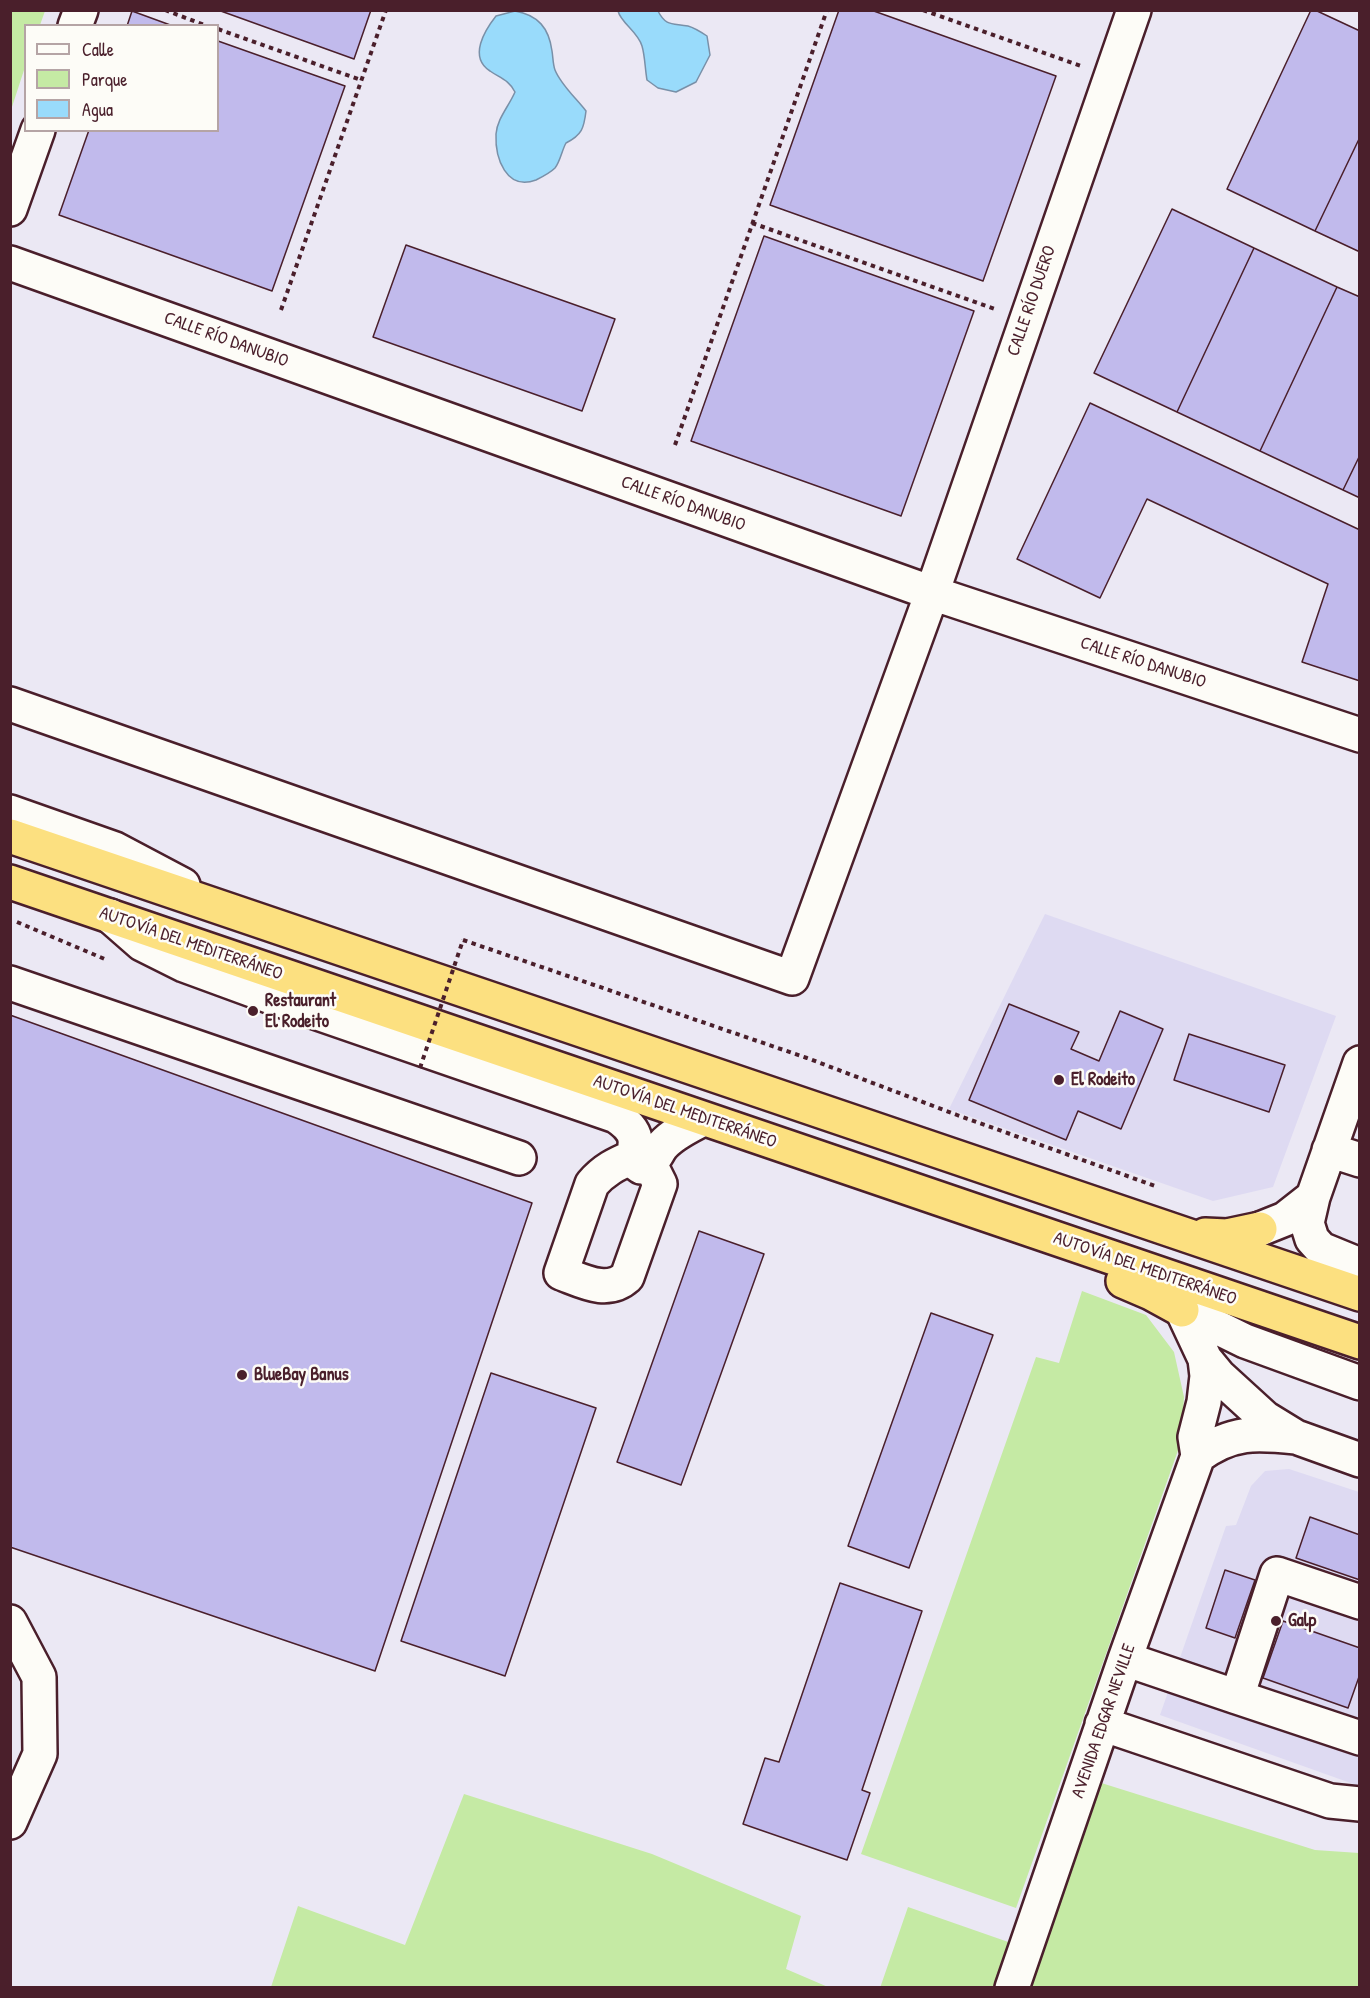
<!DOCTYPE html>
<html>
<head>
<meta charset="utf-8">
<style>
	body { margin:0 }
	#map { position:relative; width:1370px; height:1998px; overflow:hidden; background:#ebe8f4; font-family:"Patrick Hand",sans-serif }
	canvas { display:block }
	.frame { position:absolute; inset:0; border:12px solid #4a1f2b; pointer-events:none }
	.legend { position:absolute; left:24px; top:24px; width:195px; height:108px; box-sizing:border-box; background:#fdfcf7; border:2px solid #b5a4a5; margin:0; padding:8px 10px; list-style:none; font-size:18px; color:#4a1f2b }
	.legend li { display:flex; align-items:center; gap:12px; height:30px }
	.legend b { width:30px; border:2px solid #b5a4a5 }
</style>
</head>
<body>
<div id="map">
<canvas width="1370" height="1998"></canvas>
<div class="frame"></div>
<ul class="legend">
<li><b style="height:8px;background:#fdfcf7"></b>Calle</li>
<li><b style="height:16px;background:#c5eaa4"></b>Parque</li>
<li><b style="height:16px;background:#99dbfb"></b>Agua</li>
</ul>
</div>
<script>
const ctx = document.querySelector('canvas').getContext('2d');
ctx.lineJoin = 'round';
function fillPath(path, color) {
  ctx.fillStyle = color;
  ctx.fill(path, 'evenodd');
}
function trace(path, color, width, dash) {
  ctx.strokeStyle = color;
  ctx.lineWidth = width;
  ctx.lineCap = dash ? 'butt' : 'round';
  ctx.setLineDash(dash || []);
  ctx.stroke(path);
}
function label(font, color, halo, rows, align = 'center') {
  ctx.font = font + ' "Patrick Hand",sans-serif';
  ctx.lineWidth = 5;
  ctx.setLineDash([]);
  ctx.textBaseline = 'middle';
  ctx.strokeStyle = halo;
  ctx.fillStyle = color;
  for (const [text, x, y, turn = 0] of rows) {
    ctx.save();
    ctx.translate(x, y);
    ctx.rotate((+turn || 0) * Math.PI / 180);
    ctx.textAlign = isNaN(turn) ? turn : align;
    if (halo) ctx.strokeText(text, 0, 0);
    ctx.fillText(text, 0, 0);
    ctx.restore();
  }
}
fillPath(new Path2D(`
	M 1045,914 L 1336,1016 L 1273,1187 L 1213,1201 L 949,1109 Z
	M 1289,1469 L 1359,1492 L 1359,1786 L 1160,1715 L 1226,1526 L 1236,1525 L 1251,1486 L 1265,1471 Z`), '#dedaf2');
fillPath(new Path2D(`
	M 11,10 L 45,11 L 40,25 L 26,26 L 25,67 L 11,110 Z
	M 1082,1291 L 1146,1315 L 1174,1352 L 1184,1397 L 1181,1442 L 1016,1908 L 861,1854 L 1036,1357 L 1059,1363 Z
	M 1095,1781 L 1315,1850 L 1359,1853 L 1359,1987 L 1022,1988 Z
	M 464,1794 L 652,1854 L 801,1916 L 786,1969 L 828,1987 L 271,1987 L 298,1906 L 405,1945 Z
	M 908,1907 L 1014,1944 L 998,1987 L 880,1988 Z`), '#c5eaa4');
const water = new Path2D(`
	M 515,11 C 538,15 549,28 552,51 C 553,57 553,65 555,70 C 561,85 576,98 586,111 C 584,128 582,135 566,143 C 562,150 560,162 555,168 C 550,173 542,177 536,180 C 506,191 495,158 496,134 C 497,119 509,106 515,92 C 509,80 500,78 490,71 C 468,57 485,30 496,16 Z
	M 618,11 L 658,11 C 666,27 673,23 688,26 C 695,28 701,32 707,36 L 710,55 L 696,82 L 676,92 L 658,88 L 647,80 C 645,69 645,56 642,46 C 638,32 621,23 618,11 Z`);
fillPath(water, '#99dbfb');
trace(water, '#7990a8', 1.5);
const building = new Path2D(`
	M 218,10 L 371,10 L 354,59 Z
	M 839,10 L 871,10 L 1056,76 L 983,281 L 770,205 Z
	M 1311,10 L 1315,10 L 1360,31 L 1360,137 L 1315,231 L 1227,189 Z
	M 132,11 L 173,26 L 127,26 Z
	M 218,41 L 345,86 L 272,291 L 59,215 L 89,130 L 218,130 Z
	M 1360,137 L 1360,252 L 1315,231 Z
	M 1172,209 L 1254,248 L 1177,412 L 1094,373 Z
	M 764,236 L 974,311 L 901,516 L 691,441 Z
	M 406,245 L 615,319 L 582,411 L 373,337 Z
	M 1254,248 L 1337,287 L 1260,451 L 1177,412 Z
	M 1337,287 L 1360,297 L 1360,455 L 1343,490 L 1260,451 Z
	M 1090,403 L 1360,530 L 1360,681 L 1302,662 L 1328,584 L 1147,499 L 1100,598 L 1017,559 Z
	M 1360,455 L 1360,498 L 1343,490 Z
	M 1009,1004 L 1079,1032 L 1071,1049 L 1099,1061 L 1120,1011 L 1163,1029 L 1121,1129 L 1078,1111 L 1066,1140 L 969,1100 Z
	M 10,1015 L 532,1203 L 375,1671 L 10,1547 Z
	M 1189,1034 L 1285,1065 L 1269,1112 L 1174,1080 Z
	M 699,1231 L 764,1254 L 681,1485 L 617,1462 Z
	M 931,1313 L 993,1335 L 909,1568 L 848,1546 Z
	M 491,1373 L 596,1408 L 505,1676 L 401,1641 Z
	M 1310,1517 L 1360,1535 L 1360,1580 L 1296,1558 Z
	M 1225,1570 L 1255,1580 L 1235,1638 L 1206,1628 Z
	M 840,1583 L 922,1611 L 862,1790 L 870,1793 L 847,1860 L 743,1824 L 765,1758 L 779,1762 Z
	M 1283,1621 L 1360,1648 L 1360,1674 L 1348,1708 L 1263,1678 Z`);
fillPath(building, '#c1baec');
trace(building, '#4a1f2b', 1.5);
const minor = new Path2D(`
	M 75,26 L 81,10
	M 10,209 L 38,130
	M 10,263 L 932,593 L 1360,735
	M 10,704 L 792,978 L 932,593 L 1134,10
	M 10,812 L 115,849 L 183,885
	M 110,916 L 142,944 L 184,965 L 274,998 L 616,1116 C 625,1122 637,1132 635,1145 C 635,1151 633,1155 633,1161 L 641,1167 C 654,1165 656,1153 663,1145 C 674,1133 690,1126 703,1119
	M 10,983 L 519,1158
	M 1360,1063 L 1313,1197 L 1307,1223 L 1312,1239 L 1321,1249 L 1360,1265
	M 1329,1150 L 1360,1160
	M 633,1157 C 616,1164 604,1170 592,1184 L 561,1273 C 583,1281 607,1295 627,1277 L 660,1184 L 650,1164
	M 1260,1229 L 1285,1219 L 1313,1197
	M 1182,1310 L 1205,1359 L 1219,1376 L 1265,1418 L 1296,1437 L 1360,1460
	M 1182,1310 L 1245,1341 L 1360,1383
	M 1198,1456 C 1232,1431 1256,1433 1296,1437
	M 10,1622 L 39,1677 L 40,1754 L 10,1822
	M 1125,1659 L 1237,1697 L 1277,1574 L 1360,1602
	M 1237,1697 L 1360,1738
	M 1102,1724 L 1330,1801 L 1360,1804
	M 1012,1988 L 1125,1659 L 1198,1456 L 1195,1437 L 1204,1402 L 1207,1376 L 1205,1359`);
const highway = new Path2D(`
	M 10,836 L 1360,1294
	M 10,882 L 1360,1342
	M 1205,1235 L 1227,1236 L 1260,1229
	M 1123,1281 L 1151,1293 L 1182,1310`);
trace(minor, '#4a1f2b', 38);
trace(highway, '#4a1f2b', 38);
trace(new Path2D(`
	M 165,10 L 207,26
	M 923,10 L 1081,66
	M 218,29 L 361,80
	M 752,223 L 995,309
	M 281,310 L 386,10
	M 675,445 L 827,10
	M 17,922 L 107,960
	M 463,940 L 807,1058 L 957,1115 L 1158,1187`), '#4a1f2b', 4, [4.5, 4.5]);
trace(minor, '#fdfcf7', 33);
trace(highway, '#fce080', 33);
trace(new Path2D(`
	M 420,1068 L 463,940`), '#4a1f2b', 4, [4.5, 4.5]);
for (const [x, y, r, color] of [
	[253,1011,6,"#4a1f2b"],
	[1059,1080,6,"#4a1f2b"],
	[242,1375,6,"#4a1f2b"],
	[1276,1621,6,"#4a1f2b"]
]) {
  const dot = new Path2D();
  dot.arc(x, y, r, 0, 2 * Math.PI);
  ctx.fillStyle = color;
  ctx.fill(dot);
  trace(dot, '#fdfcf7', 2);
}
label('18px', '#4a1f2b', '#fdfcf7', [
	["CALLE RÍO DUERO",1032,301,-71],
	["CALLE RÍO DANUBIO",226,340,20],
	["CALLE RÍO DANUBIO",683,504,20],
	["CALLE RÍO DANUBIO",1143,663,18],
	["AUTOVÍA DEL MEDITERRÁNEO",191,944,19],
	["AUTOVÍA DEL MEDITERRÁNEO",685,1112,19],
	["AUTOVÍA DEL MEDITERRÁNEO",1145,1269,19],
	["AVENIDA EDGAR NEVILLE",1104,1721,-71]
]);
label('bold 18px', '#4a1f2b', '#fdfcf7', [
	["Restaurant",265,1001],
	["El Rodeito",265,1022],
	["El Rodeito",1071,1080],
	["BlueBay Banus",254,1375],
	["Galp",1288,1621]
], 'left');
</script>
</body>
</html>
